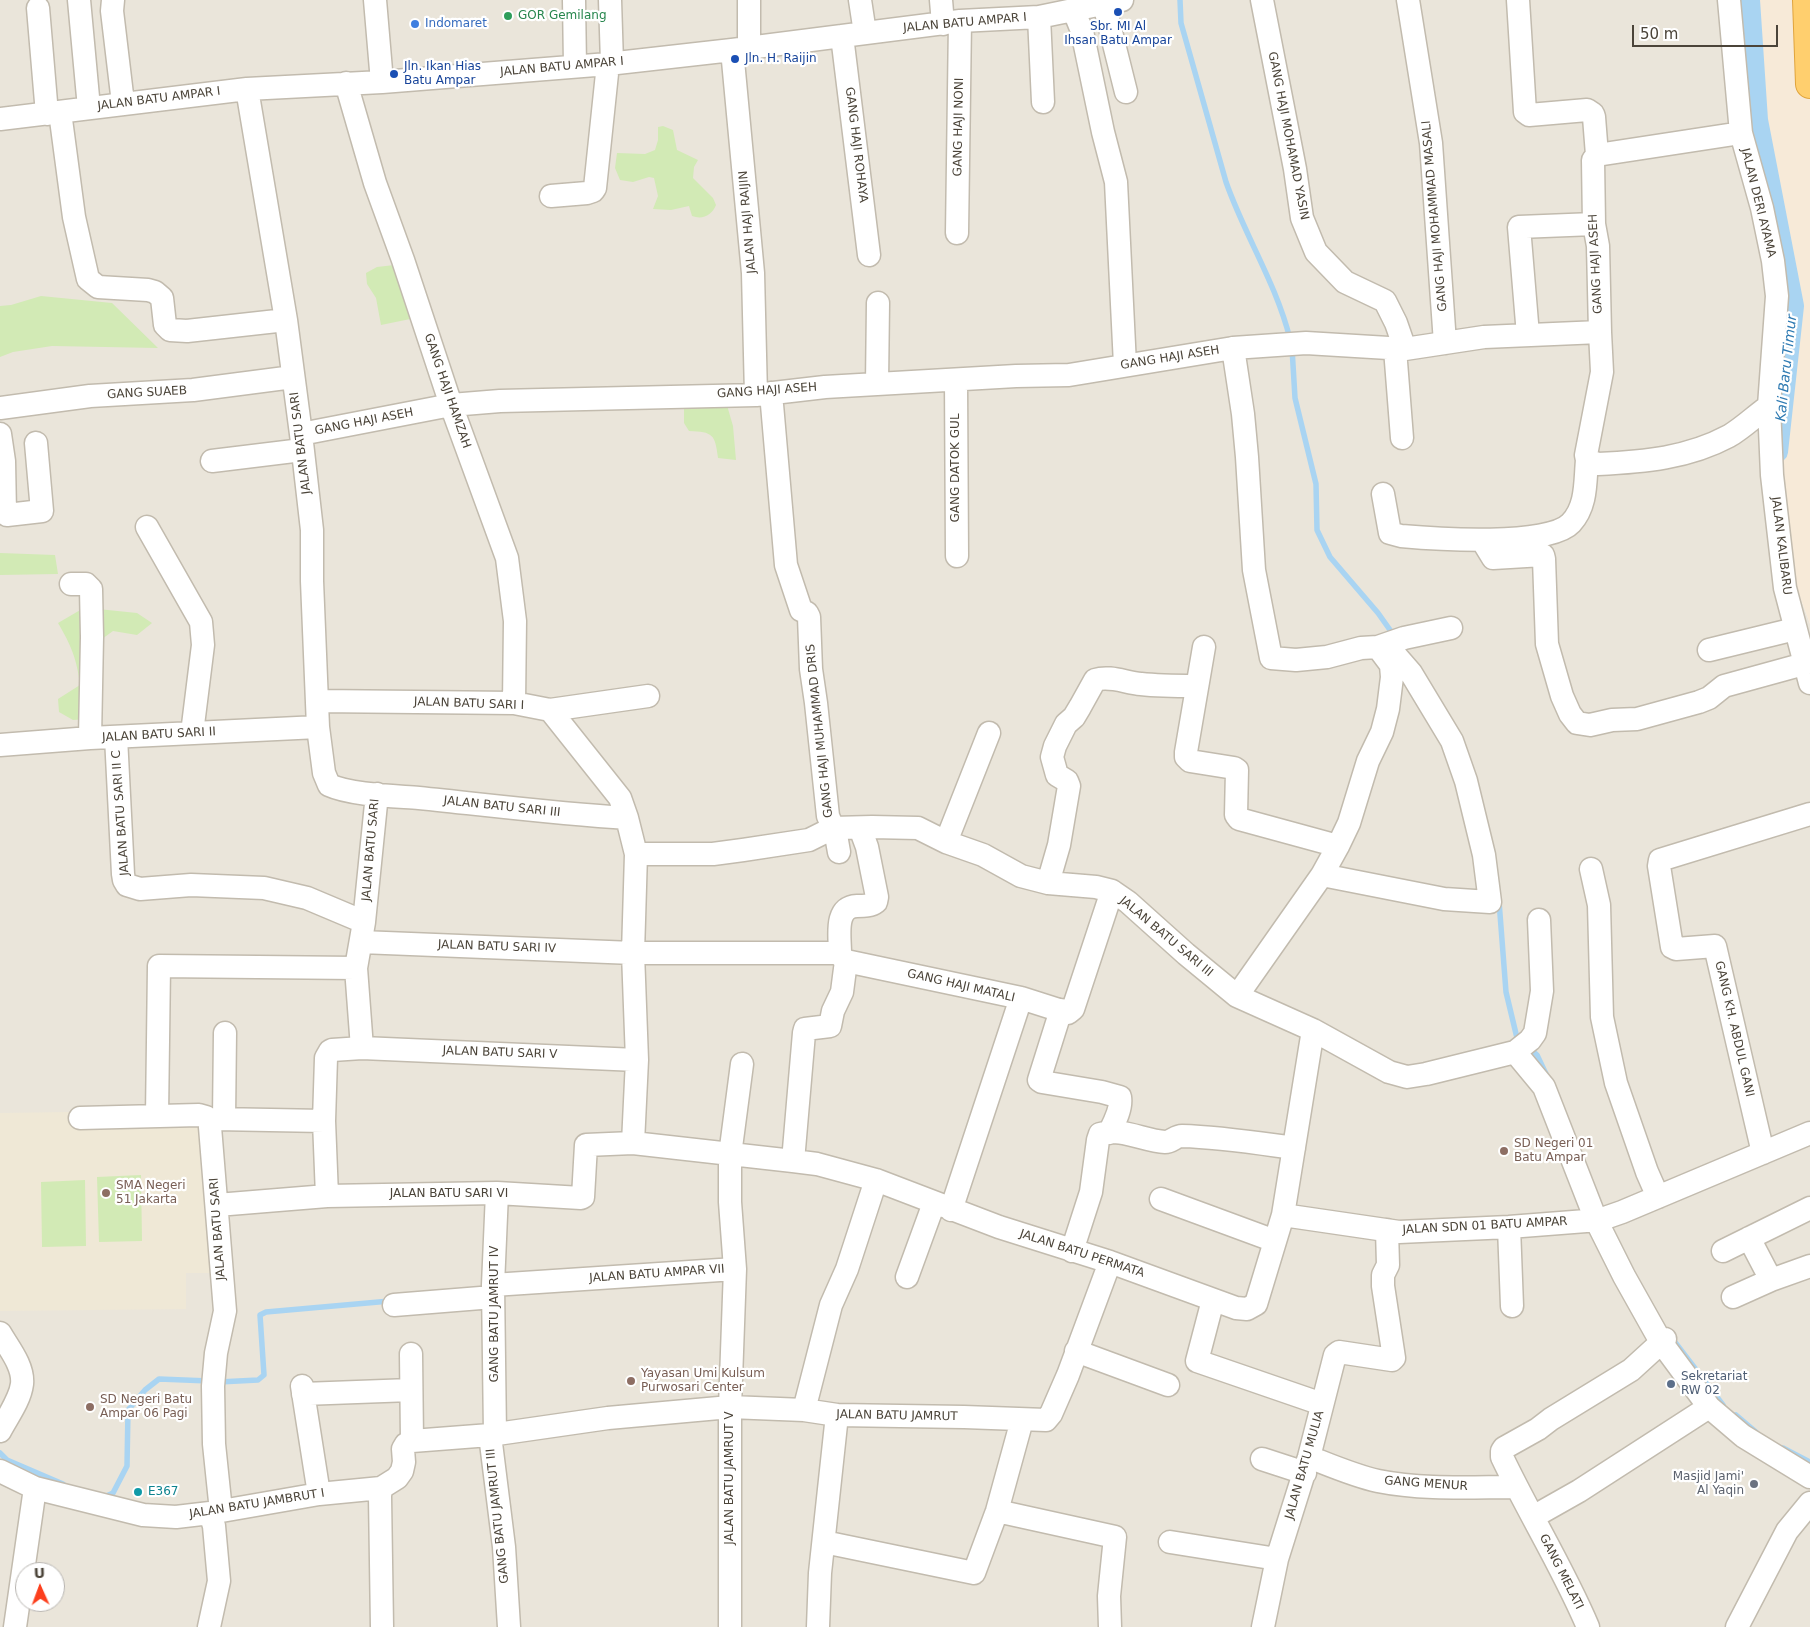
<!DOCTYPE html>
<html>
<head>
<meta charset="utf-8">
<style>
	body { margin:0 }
	#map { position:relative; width:1810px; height:1627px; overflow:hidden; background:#f6f3ec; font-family:"DejaVu Sans",sans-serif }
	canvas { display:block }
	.north { position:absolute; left:15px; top:1562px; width:50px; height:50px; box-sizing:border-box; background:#fff; border:1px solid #b7b4b0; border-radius:50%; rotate:358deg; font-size:14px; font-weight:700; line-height:20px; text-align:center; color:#4b4439 }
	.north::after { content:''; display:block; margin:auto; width:18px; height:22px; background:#fc3f1d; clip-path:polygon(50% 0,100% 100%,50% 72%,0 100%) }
	.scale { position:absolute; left:1632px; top:25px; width:146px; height:22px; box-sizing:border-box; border:2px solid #4b4439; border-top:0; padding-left:6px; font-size:15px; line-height:18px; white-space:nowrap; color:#4b4439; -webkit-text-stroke:4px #fff; paint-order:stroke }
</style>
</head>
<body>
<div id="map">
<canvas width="1810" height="1627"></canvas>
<div class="north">U</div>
<div class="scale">50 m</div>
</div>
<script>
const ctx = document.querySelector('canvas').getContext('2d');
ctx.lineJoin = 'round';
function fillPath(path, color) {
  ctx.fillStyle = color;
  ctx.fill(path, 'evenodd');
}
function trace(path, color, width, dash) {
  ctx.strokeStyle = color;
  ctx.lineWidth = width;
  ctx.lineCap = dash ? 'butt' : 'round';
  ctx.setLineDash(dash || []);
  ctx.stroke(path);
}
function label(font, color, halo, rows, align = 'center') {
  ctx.font = font + ' "DejaVu Sans",sans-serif';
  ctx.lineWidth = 4.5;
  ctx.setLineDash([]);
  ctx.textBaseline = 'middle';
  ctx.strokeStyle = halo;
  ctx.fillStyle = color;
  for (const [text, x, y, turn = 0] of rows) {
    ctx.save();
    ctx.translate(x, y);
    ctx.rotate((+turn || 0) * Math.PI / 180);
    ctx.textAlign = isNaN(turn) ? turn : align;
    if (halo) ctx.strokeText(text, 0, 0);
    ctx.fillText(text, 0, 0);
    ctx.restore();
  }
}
fillPath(new Path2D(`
	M 0,0 L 1744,0 L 1783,280 L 1792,575 L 1810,624 L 1810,1627 L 0,1627 ZM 25,1572 L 55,1572 L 55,1602 L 25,1602 Z`), '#eae5da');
fillPath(new Path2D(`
	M 1744,0 L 1810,0 L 1810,624 L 1792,575 L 1778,424 L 1783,280 Z`), '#f7ead8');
fillPath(new Path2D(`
	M 212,1110 L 214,1273 L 186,1273 L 186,1309 L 0,1311 L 0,1113 Z`), '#efe8d6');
fillPath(new Path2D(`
	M 663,126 L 673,130 L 677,150 L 698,160 L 694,167 L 693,178 L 713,198 L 716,205 C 712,215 703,220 692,216 L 689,206 L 671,210 L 653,209 L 658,196 L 654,178 L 649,177 L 633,182 L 620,180 L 615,168 L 617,153 L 645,154 L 655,150 L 658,140 L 658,127 Z
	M 403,264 L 420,317 L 381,325 L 376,298 L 367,284 L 366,273 L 377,267 Z
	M 41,296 L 112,303 L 158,348 L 52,346 L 13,352 L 0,357 L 0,306 L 11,305 Z
	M 724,395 L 733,426 L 736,460 L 718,458 C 715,434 713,432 689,431 L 684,423 L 684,399 Z
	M 0,553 L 55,555 L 58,574 L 0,575 Z
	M 82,609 L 98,609 L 137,613 L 152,623 L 137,635 L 113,631 L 95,644 L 88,719 L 73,720 L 59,712 L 58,699 L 80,685 C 77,659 71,645 58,623 Z
	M 141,1175 L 142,1241 L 99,1242 L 97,1177 Z
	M 85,1180 L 86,1246 L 42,1247 L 41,1182 Z`), '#d2eab5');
trace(new Path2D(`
	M 1180,0 L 1181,23 L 1226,182 C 1245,236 1276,283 1290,339
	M 1292,348 L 1295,398 L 1316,484 L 1317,530 L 1330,557 L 1378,613 L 1395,637
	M 1499,901 L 1506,992 L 1517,1038 L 1521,1041
	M 1528,1047 L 1537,1055 L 1546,1074
	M 1671,1337 L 1723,1405
	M 219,1382 L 258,1380 L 264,1375 L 260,1315 L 266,1312 L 390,1301
	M 1736,1415 L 1756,1432
	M 1783,1448 L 1810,1462
	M 0,1453 L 7,1460 L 63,1484
	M 102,1498 L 113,1493 L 127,1466 L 128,1410 L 145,1390 L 159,1379 L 209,1381`), '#a9d4f2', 5.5);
trace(new Path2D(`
	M 1750,0 L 1758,120 L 1794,306 L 1778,452`), '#a9d4f2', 20);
const minor = new Path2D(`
	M 79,0 L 89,108
	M 113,0 L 112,11 L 123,103
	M 375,0 L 382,82
	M 574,0 L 575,66
	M 610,0 L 612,63
	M 749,0 L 749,48
	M 860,0 L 865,33
	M 941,0 L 943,24
	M 1262,0 L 1295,169 L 1302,218 L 1316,252 L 1345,282 L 1385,301 L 1396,323 L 1405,349
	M 1408,0 L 1431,143 L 1445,343
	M 1518,0 L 1525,112 L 1529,115 L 1587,110 L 1593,114 L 1594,117 L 1597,155
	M 1729,0 L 1741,133 L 1762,208 L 1773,261 L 1777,296 L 1769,406 L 1772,475 L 1785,588 L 1810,683
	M 1104,4 L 1126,92
	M 38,8 L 47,114
	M 1074,11 L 1082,31 L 1103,132 L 1116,182 L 1125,365
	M 1039,17 L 1043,102
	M 842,36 L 869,255
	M 732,50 L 753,273 L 756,395
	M 346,83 L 375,183 L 403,260 L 451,405 L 507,558 L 515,621 L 514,703
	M 247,89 L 286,320 L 301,434 L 312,530 L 312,581 L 318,727 L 324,773 L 329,785 C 351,795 394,796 419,798 C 488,805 558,814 627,818
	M 60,112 L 74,217 L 88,279 L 98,287 L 148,290 L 155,292 L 162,298 L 165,325 L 170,330 L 187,331 L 286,320
	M 0,119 L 247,89 L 382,82 L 608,64 L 732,50 L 960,21 L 1039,17 L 1122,0
	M 551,196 L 587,193 L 593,191 L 595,188 L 608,64
	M 957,233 L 960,21
	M 1600,332 L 1602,372 L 1586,455 L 1587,460 L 1598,464 C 1644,462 1688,458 1729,436 C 1743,428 1756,415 1769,406
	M 1528,335 L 1519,227 L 1594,224
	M 1233,348 L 1243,414 L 1247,457 L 1254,570 L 1271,658 L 1296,660 L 1327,657 L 1361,648 L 1378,647 L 1404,638 L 1451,628
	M 1395,349 L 1402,438
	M 956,380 L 957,556
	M 877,384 L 878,303
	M 771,393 L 786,565 L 801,610 L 807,613 L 809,617 L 811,669 L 816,703 L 828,816 L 836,835 L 839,852
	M 0,408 L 90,396 L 193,390 L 293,377
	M 0,434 L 4,461 L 5,513 L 7,515 L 42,511 L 36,443
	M 301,434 L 451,405 L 500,401 L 756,395 L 825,387 L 1016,376 L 1069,375 L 1233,348 L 1306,343 L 1405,349 L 1484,337 L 1600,332 L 1598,246 L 1594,224 L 1593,160 L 1597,155 L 1741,133
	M 212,461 L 302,450
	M 1383,494 L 1390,533 L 1401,536 C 1435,539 1549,547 1571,523 C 1587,506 1585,482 1587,460
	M 147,527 L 201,622 L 203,645 L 192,733
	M 1482,540 L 1493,558 L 1543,555 L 1544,559 L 1547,644 L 1562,696 L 1570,714 L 1577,723 L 1590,725 L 1612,720 L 1637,719 L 1699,702 L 1709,698 L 1724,686 L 1804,664
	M 71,584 L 86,584 L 91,589 L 92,637 L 90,738
	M 1204,647 L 1186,752 L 1186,757 L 1190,761 L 1234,768 L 1237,770 L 1236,815 L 1239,819 L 1338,846
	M 1709,650 L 1795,629
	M 318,701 L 514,703 L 550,710 L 648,696
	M 550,710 L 620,798 L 627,818 L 636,854 L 633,953 L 637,1060 L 633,1143
	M 116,737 L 123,874 L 124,880 L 127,885 L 140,889 L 191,885 L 264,888 L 307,898 L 364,922
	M 0,745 L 90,738 L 318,727
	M 860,828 L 867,847 L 877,897 L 876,902 C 871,906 864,906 857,906 C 834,907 840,936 840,953 L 842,957 L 846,961 L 1021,998 L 1068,1013 L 1073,1009 L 1112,891
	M 946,842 L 989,733
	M 636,854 L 713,854 L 743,850 L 809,840 L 833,828 L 872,827 L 918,828 L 946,842 L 983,855 L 1021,876 L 1048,883 L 1096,887 L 1112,891 L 1128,902 L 1186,954 L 1237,996 L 1313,1030 L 1389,1072 L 1407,1077 L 1426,1074 L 1515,1052 L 1530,1040 L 1535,1033 L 1542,991 L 1539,920
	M 1591,869 L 1599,905 L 1602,1017 L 1616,1083 L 1647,1172 L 1658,1197
	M 1322,875 L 1444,899 L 1490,902 L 1484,855 L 1466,781 L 1452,741 L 1411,673 L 1391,650 L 1382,646
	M 1048,883 L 1059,845 L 1069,786 L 1067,781 L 1057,775 L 1052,757 L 1055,746 L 1066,724 L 1074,717 L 1080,707 L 1095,680 C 1110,675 1126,683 1141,684 C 1159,686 1178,686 1196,686
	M 361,942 L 633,953 L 840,953
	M 1237,996 L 1322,875 L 1338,846 L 1349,823 L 1368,761 L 1382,732 L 1388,709 L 1392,677 L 1391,665 L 1379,649
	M 1061,1010 L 1039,1080 L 1042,1082 L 1102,1092 L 1120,1097 C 1122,1109 1114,1123 1109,1133
	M 362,1048 L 356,968 L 364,922 L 377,794
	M 1515,1052 L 1544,1087 L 1596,1220 L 1624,1276 L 1661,1342 L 1709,1407 L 1743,1436 L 1810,1477
	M 157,1116 L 159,966 L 356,968
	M 80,1118 L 199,1115 L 206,1117 L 212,1122
	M 224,1119 L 225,1033
	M 324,1121 L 327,1196
	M 1763,1153 L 1715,946 L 1676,949 L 1672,947 L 1659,866 L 1660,860 L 1810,814
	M 793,1161 L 804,1033 L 805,1029 L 830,1026 L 833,1011 L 842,992 L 846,961
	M 1161,1199 L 1275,1241
	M 217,1205 L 327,1196 L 497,1193 L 581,1198 L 583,1197 L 586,1145 L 633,1143 L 793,1161 L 817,1164 L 876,1180 L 999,1227 L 1110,1262 L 1236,1308 L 1247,1309 L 1256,1304 L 1283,1215 L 1313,1030
	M 951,1210 L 1021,998
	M 1283,1215 L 1399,1232 L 1509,1227 L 1599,1220 L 1622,1212 L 1810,1133
	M 1509,1227 L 1512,1306
	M 1749,1238 L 1771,1280
	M 1072,1251 L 1091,1192 L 1098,1140 L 1100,1134 C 1121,1127 1144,1141 1165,1142 C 1172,1142 1175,1136 1182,1136 C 1220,1137 1257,1143 1294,1148
	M 1723,1251 L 1810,1208
	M 907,1277 L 934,1203
	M 493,1285 L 735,1269
	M 1733,1297 L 1771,1280 L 1810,1266
	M 1213,1300 L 1197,1361 L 1322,1404
	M 394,1305 L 493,1297
	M 0,1333 C 8,1347 24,1366 22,1384 C 20,1400 8,1416 0,1431
	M 1076,1351 L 1168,1385
	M 411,1354 L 412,1441
	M 302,1386 L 319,1494
	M 303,1394 L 411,1390
	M 804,1410 L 831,1305 L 847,1269 L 876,1180
	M 495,1434 L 493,1285 L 497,1193
	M 490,1435 L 504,1547 L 509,1627
	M 1309,1457 C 1332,1466 1355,1476 1378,1481 C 1423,1490 1471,1487 1516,1487
	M 1262,1459 L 1305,1473
	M 0,1471 L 35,1488 L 143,1515 L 176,1517 L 210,1513 L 319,1494 L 381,1488 L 397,1478 L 402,1471 L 404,1462 L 403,1449 L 406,1444 L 412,1441 L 490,1435 L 608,1418 L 730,1407 L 804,1410 L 837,1415 L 964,1417 L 1046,1420 L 1051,1414 L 1068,1375 L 1110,1262
	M 381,1488 L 380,1496 L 382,1627
	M 221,1511 L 214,1444 L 213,1386 L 216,1353 L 225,1311 L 210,1127 L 216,1119 L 324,1121 L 326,1058 L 330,1051 L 332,1050 L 362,1048 L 637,1060
	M 997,1511 L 1115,1537 L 1109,1596 L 1110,1627
	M 1533,1517 L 1579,1491 L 1709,1407
	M 824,1542 L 974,1573 L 997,1511 L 1022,1420
	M 1170,1542 L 1277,1559
	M 15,1627 L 35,1488
	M 209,1627 L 219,1581 L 214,1526 L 210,1513
	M 730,1627 L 730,1407 L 735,1269 L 730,1202 L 730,1155 L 742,1064
	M 818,1627 L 820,1573 L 837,1415
	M 1263,1627 L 1277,1559 L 1309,1457 L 1335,1355 L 1339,1352 L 1392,1360 L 1394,1358 L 1383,1286 L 1383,1275 L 1388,1265 L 1387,1230
	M 1588,1627 C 1563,1568 1529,1514 1502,1457 L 1502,1451 L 1504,1448 L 1538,1429 L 1551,1419 L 1631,1370 L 1665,1339
	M 1737,1627 L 1787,1531 L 1810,1503`);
const highway = new Path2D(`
	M 1807,0 L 1810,84`);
trace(minor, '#c2bbae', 25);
trace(highway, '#e0a43c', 30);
trace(minor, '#fff', 22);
trace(highway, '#ffcf6e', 28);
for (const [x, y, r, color] of [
	[1118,12,5,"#1a4fb4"],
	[508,16,5,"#2e9e5b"],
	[415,24,5,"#3f7fe0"],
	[735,59,5,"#1a4fb4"],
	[394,74,5,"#1a4fb4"],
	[1504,1151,5,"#8d6e63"],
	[106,1193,5,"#8d6e63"],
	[631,1381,5,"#8d6e63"],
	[1671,1384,5,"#5c6f8a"],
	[90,1407,5,"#8d6e63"],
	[1754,1484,5,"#6b7280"],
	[138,1492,5,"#0f9aa8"]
]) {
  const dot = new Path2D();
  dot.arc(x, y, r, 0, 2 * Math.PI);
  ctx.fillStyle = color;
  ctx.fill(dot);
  trace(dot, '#fff', 2);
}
label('12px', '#27864d', '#fff', [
	["GOR Gemilang",518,16]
], 'left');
label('12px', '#4b4439', '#fff', [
	["JALAN BATU AMPAR I",965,23,-5],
	["JALAN BATU AMPAR I",562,67,-5],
	["JALAN BATU AMPAR I",159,99,-7],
	["GANG HAJI NONI",959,127,-89],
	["GANG HAJI MOHAMAD YASIN",1288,136,79],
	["GANG HAJI ROHAYA",856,145,83],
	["JALAN DERI AYAMA",1758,203,76],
	["GANG HAJI MOHAMMAD MASALI",1435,216,-95],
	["JALAN HAJI RAIJIN",748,222,-95],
	["GANG HAJI ASEH",1596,264,-93],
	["GANG HAJI ASEH",1170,358,-9],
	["GANG HAJI HAMZAH",447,391,71],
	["GANG HAJI ASEH",767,391,-4],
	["GANG SUAEB",147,393,-3],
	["GANG HAJI ASEH",364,422,-11],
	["JALAN BATU SARI",301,443,-97],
	["GANG DATOK GUL",956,468,-90],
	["JALAN KALIBARU",1781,546,83],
	["JALAN BATU SARI I",469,704,2],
	["GANG HAJI MUHAMMAD DRIS",820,731,-96],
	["JALAN BATU SARI II",159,735,-3],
	["JALAN BATU SARI III",502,807,6],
	["JALAN BATU SARI II C",121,813,-94],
	["JALAN BATU SARI",371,850,-85],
	["JALAN BATU SARI III",1166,937,40],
	["JALAN BATU SARI IV",497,947,2],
	["GANG HAJI MATALI",961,986,13],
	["GANG KH. ABDUL GANI",1734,1029,77],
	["JALAN BATU SARI V",500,1053,2],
	["JALAN BATU SARI VI",449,1194],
	["JALAN SDN 01 BATU AMPAR",1485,1226,-3],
	["JALAN BATU SARI",218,1229,-94],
	["JALAN BATU PERMATA",1082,1254,18],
	["JALAN BATU AMPAR VII",657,1274,-4],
	["GANG BATU JAMRUT IV",495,1314,-90],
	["JALAN BATU JAMRUT",897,1416,1],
	["JALAN BATU MULIA",1305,1465,-74],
	["JALAN BATU JAMRUT V",730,1478,-90],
	["GANG MENUR",1426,1484,4],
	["JALAN BATU JAMBRUT I",257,1504,-9],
	["GANG BATU JAMRUT III",498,1516,-96],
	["GANG MELATI",1561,1572,63]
]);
label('12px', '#366cbe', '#fff', [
	["Indomaret",425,24]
], 'left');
label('12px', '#164399', '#fff', [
	["Sbr. MI Al",1118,27,"center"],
	["Ihsan Batu Ampar",1118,41,"center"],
	["Jln. H. Raijin",745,59],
	["Jln. Ikan Hias",404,67],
	["Batu Ampar",404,81]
], 'left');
label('12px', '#785e54', '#fff', [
	["SD Negeri 01",1514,1144],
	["Batu Ampar",1514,1158],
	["SMA Negeri",116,1186],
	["51 Jakarta",116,1200],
	["Yayasan Umi Kulsum",641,1374],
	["Purwosari Center",641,1388],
	["SD Negeri Batu",100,1400],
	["Ampar 06 Pagi",100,1414]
], 'left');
label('12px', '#4e5e75', '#fff', [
	["Sekretariat",1681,1377],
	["RW 02",1681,1391]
], 'left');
label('12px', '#5b616d', '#fff', [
	["Masjid Jami'",1744,1477],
	["Al Yaqin",1744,1491]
], 'right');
label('12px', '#0d838f', '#fff', [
	["E367",148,1492]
], 'left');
label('italic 14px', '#2e7ab2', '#fff', [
	["Kali Baru Timur",1787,368,-84]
]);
</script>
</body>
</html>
